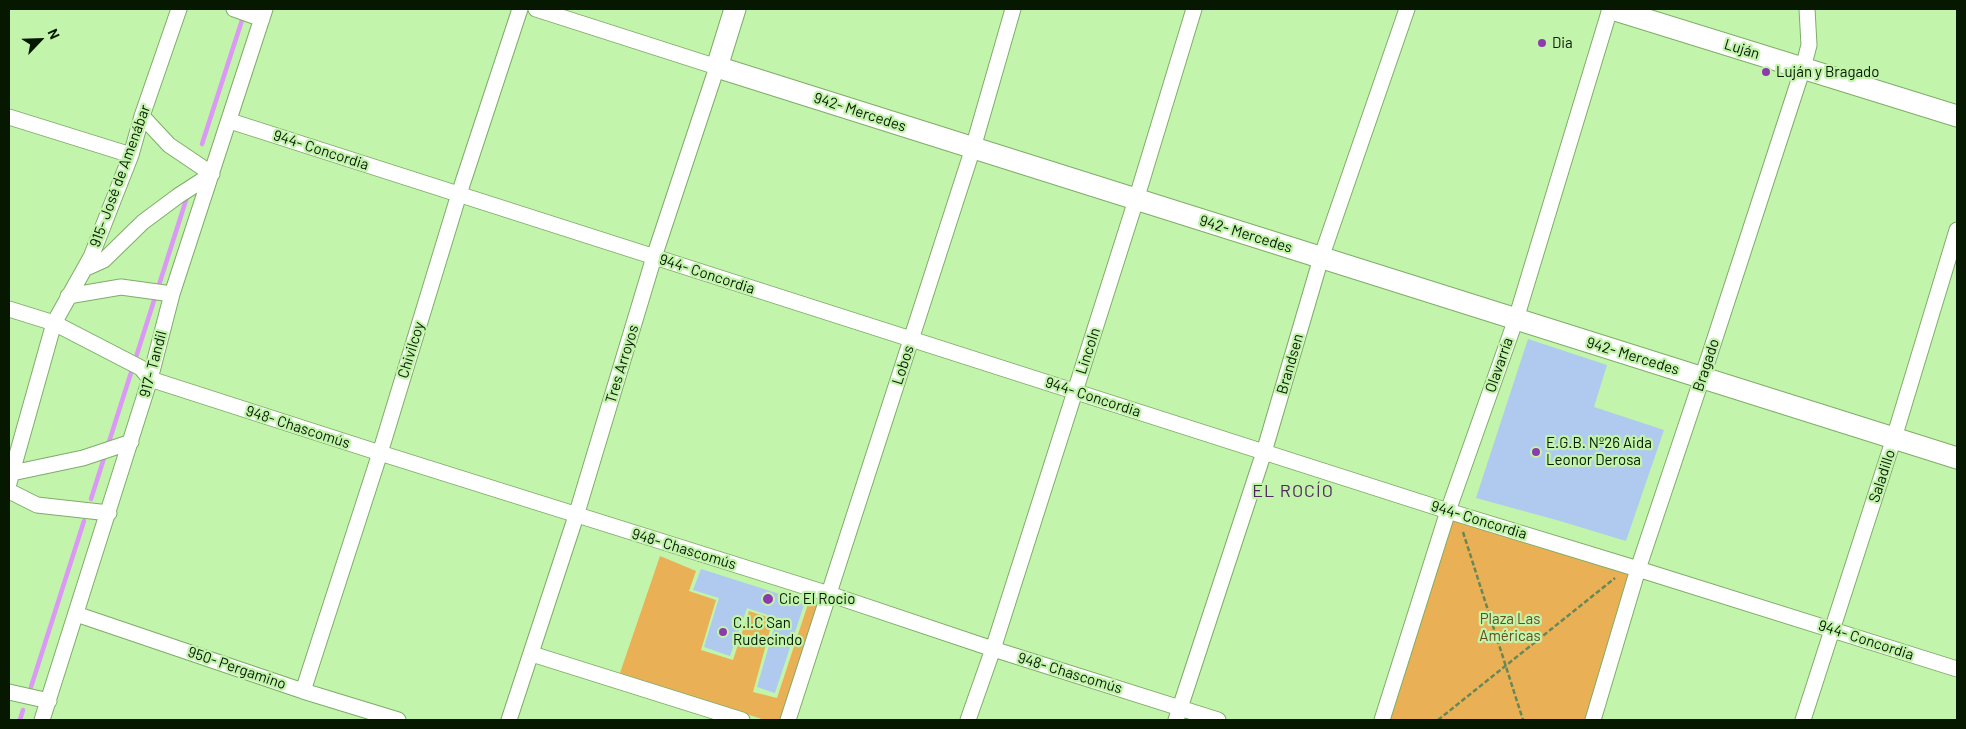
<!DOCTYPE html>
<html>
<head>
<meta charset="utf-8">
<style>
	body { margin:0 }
	#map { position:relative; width:1966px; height:729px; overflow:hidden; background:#c2f4ab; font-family:Barlow,sans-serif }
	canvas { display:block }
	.frame { position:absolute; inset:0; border:10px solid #061800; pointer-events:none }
	.north { position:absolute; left:15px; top:15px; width:50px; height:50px; -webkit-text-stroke:4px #c2f4ab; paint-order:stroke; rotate:66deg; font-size:14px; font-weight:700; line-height:20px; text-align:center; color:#061800 }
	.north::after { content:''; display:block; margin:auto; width:18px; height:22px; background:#061800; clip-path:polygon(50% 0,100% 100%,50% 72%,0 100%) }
</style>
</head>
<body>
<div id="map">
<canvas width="1966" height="729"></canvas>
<div class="frame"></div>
<div class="north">N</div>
</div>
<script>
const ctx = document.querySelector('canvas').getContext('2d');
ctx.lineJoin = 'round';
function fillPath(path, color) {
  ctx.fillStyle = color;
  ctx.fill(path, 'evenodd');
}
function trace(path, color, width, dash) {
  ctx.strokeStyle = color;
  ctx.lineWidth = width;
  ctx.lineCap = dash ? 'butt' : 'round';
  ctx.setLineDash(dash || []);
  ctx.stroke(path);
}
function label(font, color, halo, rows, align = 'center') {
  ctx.font = font + ' Barlow,sans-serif';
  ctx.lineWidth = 4.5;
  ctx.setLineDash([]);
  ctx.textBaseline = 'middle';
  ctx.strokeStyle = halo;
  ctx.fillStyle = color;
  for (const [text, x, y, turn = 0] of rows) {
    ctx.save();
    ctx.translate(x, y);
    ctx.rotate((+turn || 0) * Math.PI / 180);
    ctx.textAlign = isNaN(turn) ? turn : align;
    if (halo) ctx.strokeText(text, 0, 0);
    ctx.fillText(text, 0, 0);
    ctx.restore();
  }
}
fillPath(new Path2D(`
	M 1448,511 L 1638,569 L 1593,720 L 1382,720 Z
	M 660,556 L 696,571 L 689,591 L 716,600 L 701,650 L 733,660 L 749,611 L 773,619 L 753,692 L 777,698 L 808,604 L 817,606 L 780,720 L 765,720 L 620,673 Z`), '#eab055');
trace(new Path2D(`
	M 202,144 L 244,14
	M 108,445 L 187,197
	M 91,499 L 105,455
	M 31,687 L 84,521
	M 20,720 L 23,710`), '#dc98f6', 4.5);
fillPath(new Path2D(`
	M 1528,339 L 1607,365 L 1594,407 L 1664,430 L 1626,541 L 1560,521 L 1476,498 Z
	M 701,569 L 805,602 L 775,693 L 757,687 L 777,618 L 747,608 L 730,656 L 704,647 L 719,598 L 693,590 Z`), '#afcaee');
const minor = new Path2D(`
	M 234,9 L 262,19
	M 9,117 L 131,155
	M 230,121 L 1448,511 L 1638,569 L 1957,669
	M 84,269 L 104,260 L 143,222 L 178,196 L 212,174 L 169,145 L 142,116
	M 68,296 L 121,287 L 172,294
	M 9,309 L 54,323 L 141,368 L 150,379 L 380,453 L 829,594 L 993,649 L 1218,720
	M 12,473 L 83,458 L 131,442
	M 9,483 L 54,323 L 91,257 L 131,155 L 142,116 L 179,9
	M 9,491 L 37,505 L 109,513
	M 76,614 L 303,691 L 398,720
	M 532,654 L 742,720
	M 303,691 L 380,453 L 459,194 L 520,9
	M 9,692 L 49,701
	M 42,720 L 150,379 L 172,294 L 265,9
	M 509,720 L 576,516 L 654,257 L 717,67 L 536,9
	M 788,720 L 973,148 L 1013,9
	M 968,720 L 993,649 L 1136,200 L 1194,9
	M 1176,720 L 1264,452 L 1321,258 L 1407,9
	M 1382,720 L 1448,511 L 1516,319 L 1610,9
	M 1593,720 L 1638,569 L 1702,378 L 1803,68 L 1809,45 L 1807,9
	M 1803,720 L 1894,438 L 1957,230`);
const secondary = new Path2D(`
	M 735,9 L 717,67 L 1957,458
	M 1612,9 L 1957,116`);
trace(minor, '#7ead68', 17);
trace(secondary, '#7ead68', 23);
trace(new Path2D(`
	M 1463,532 L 1523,720
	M 1438,720 L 1615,578`), '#668857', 2.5, [5, 2.5]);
trace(minor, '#fff', 15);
trace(secondary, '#fff', 21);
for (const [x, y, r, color] of [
	[1542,43,5,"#8d3baa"],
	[1766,72,5,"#8d3baa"],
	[1536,452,5,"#8d3baa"],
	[768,599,6,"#8d3baa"],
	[723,632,5,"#8d3baa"]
]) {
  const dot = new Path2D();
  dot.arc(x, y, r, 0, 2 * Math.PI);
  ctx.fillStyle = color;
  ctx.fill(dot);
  trace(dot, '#c2f4ab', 2);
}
label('15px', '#061800', '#c2f4ab', [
	["Dia",1552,43],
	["Luján y Bragado",1776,72],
	["E.G.B. Nº26 Aida",1546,443],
	["Leonor Derosa",1546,460],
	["Cic El Rocio",779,599],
	["C.I.C San",733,623],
	["Rudecindo",733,640]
], 'left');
label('15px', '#061800', '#c2f4ab', [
	["Luján",1742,49,17],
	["942- Mercedes",860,112,18],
	["944- Concordia",321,150,18],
	["915- José de Amenábar",120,176,-70],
	["942- Mercedes",1246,234,17],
	["944- Concordia",707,274,18],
	["Chivilcoy",411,350,-73],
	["Lincoln",1088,351,-72],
	["942- Mercedes",1633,356,17],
	["917- Tandil",153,364,-75],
	["Tres Arroyos",622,364,-73],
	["Brandsen",1290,364,-74],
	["Lobos",903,365,-72],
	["Olavarría",1499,365,-71],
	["Bragado",1706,365,-72],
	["944- Concordia",1093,397,18],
	["948- Chascomús",298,427,18],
	["Saladillo",1882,476,-72],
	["944- Concordia",1479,520,17],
	["948- Chascomús",684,549,17],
	["944- Concordia",1866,640,18],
	["950- Pergamino",237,668,19],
	["948- Chascomús",1070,673,17]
]);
label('15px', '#674b1f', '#c2f4ab', [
	["Plaza Las",1510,619],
	["Américas",1510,636]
]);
ctx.letterSpacing = '1px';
label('18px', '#512960', '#c2f4ab', [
	["EL ROCÍO",1293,491]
]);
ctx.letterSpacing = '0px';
</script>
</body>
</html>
